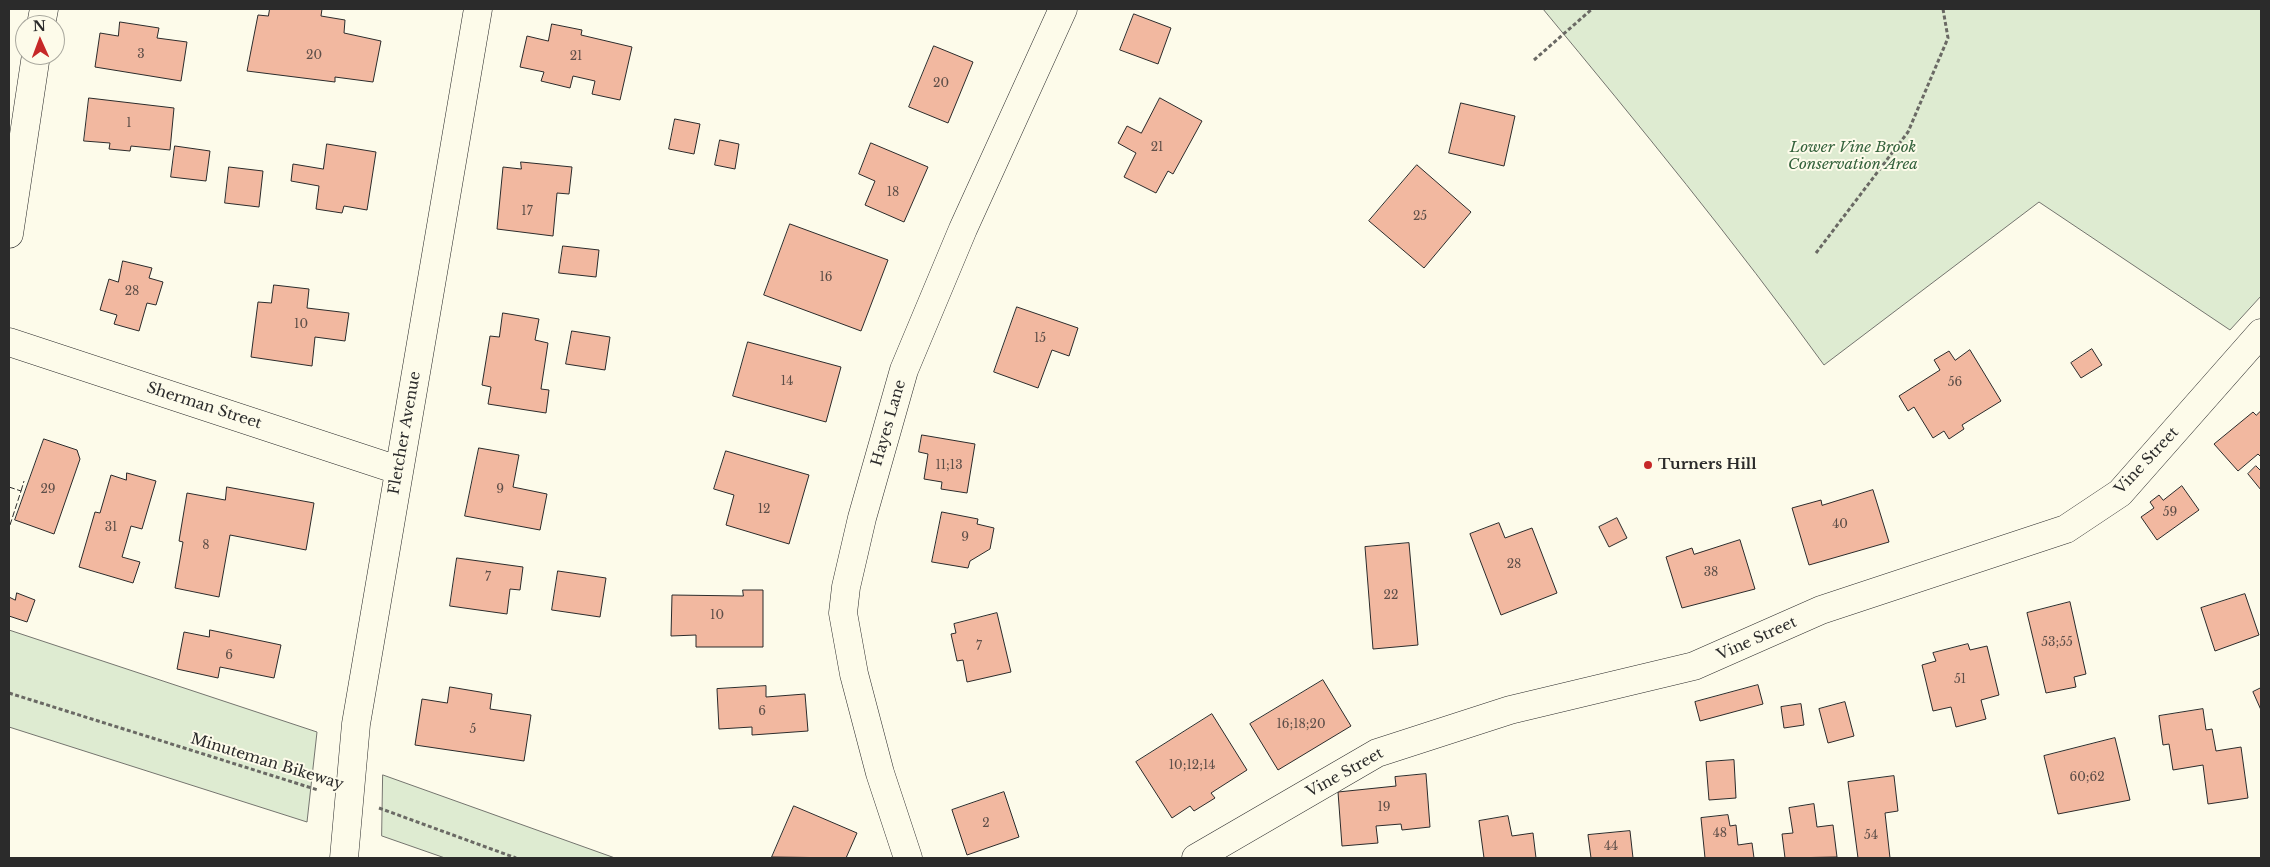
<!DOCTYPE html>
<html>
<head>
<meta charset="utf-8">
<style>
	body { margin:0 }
	#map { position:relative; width:2270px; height:867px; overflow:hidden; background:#fdfbea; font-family:"Libre Baskerville",serif }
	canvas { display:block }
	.frame { position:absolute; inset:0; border:10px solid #2b2b2b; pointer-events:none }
	.north { position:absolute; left:15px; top:15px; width:50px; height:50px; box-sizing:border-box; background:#fdfbea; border:1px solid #a9a89e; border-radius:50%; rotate:358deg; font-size:14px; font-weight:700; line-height:20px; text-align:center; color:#2b2b2b }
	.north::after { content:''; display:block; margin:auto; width:18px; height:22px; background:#c62828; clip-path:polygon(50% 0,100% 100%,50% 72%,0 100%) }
</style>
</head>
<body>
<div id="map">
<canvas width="2270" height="867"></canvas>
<div class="frame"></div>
<div class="north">N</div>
</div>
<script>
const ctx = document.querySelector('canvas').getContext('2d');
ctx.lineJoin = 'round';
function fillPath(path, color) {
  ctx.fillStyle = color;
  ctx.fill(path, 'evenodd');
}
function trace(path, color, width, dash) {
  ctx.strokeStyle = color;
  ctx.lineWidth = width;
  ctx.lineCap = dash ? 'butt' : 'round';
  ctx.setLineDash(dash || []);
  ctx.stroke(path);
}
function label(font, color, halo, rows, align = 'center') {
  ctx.font = font + ' "Libre Baskerville",serif';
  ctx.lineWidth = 4;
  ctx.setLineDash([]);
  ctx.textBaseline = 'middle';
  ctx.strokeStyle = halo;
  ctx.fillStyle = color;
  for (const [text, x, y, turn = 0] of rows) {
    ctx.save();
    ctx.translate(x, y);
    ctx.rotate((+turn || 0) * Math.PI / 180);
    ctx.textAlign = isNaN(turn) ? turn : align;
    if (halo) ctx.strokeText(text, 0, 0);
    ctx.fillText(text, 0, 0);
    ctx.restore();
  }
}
const green = new Path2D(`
	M 1543,9 L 2261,9 L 2261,296 L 2230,330 L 2039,202 L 1824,365 C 1735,242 1639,125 1543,9 Z
	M 9,630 L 317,732 L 307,822 L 9,727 Z
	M 383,775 L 615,858 L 445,858 L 382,836 Z`);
fillPath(green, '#deebd1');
trace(green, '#74746e', 1);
const building = new Path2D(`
	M 270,9 L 322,9 L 321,16 L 345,20 L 344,33 L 381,41 L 373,82 L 335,77 L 335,82 L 247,71 L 258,15 L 268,16 Z
	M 1134,14 L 1171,28 L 1158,64 L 1120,50 Z
	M 120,22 L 159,28 L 157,38 L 187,42 L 181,81 L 95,67 L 100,33 L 118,36 Z
	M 552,24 L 582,30 L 581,35 L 632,47 L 620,100 L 592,94 L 595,81 L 573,76 L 570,88 L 541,81 L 544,72 L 520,67 L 527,36 L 548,41 Z
	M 934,46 L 973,62 L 948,123 L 909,107 Z
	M 89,98 L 174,108 L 170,150 L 131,146 L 130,151 L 109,149 L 110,143 L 84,141 Z
	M 1160,98 L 1202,121 L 1173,174 L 1168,171 L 1156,193 L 1124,177 L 1136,153 L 1118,143 L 1127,126 L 1141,133 Z
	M 1461,103 L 1515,116 L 1504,166 L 1449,153 Z
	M 675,119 L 700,124 L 694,154 L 669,149 Z
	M 720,140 L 739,144 L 735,169 L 715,165 Z
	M 871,143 L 928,167 L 904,222 L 865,205 L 875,181 L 859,174 Z
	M 327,144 L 376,152 L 367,210 L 344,206 L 342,213 L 316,209 L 319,186 L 291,181 L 293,164 L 323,169 Z
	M 175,146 L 210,151 L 206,181 L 171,177 Z
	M 521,162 L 572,167 L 569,194 L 557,193 L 553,236 L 497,229 L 503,167 L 521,169 Z
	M 1417,165 L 1471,212 L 1424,268 L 1369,221 Z
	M 229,167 L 263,171 L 259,207 L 225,203 Z
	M 790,224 L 888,260 L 861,331 L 764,295 Z
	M 563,246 L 599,250 L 596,277 L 559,273 Z
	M 123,261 L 152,268 L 149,278 L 163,282 L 156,305 L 147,303 L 139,331 L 114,324 L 117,315 L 100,310 L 109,279 L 118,282 Z
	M 274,285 L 309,289 L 307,308 L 349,313 L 345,341 L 315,337 L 312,366 L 251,357 L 258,302 L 271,303 Z
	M 1017,307 L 1078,328 L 1069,356 L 1052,350 L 1038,388 L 994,372 Z
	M 503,313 L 539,319 L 535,340 L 548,343 L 541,389 L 549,390 L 546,413 L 488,404 L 491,387 L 482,385 L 490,336 L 499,337 Z
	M 572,331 L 610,337 L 605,370 L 566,364 Z
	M 748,342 L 841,367 L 826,422 L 733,396 Z
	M 2092,349 L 2102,365 L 2081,378 L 2071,363 Z
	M 1970,350 L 2001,401 L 1962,425 L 1964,429 L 1949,439 L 1944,431 L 1933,438 L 1914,407 L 1908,411 L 1899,396 L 1940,370 L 1934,360 L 1949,351 L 1955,360 Z
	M 2261,411 L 2261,457 L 2258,454 L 2238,471 L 2214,444 L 2253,412 L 2256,415 Z
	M 922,435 L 975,444 L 967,493 L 941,489 L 942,482 L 924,479 L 928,454 L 919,452 Z
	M 44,439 L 77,450 L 80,459 L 54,534 L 15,520 Z
	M 479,448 L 519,455 L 513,487 L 547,494 L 540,530 L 465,516 Z
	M 726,451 L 809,475 L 789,544 L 726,525 L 734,495 L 714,489 Z
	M 2256,466 L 2261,471 L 2261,490 L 2248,474 Z
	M 127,473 L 156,481 L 142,529 L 131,526 L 122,557 L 140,562 L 133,583 L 79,567 L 95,512 L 100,513 L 111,475 L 126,480 Z
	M 2182,486 L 2199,510 L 2157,540 L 2141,517 L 2154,508 L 2150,502 L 2159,495 L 2163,500 Z
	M 227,487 L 314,503 L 306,550 L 230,535 L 219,597 L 175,588 L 183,542 L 179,541 L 187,493 L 225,500 Z
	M 1873,490 L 1889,542 L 1809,565 L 1792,508 L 1821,500 L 1822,505 Z
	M 942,512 L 978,519 L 977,524 L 994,528 L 990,549 L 970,561 L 968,568 L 932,562 Z
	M 1617,518 L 1627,538 L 1609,547 L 1599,527 Z
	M 1499,523 L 1505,538 L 1532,528 L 1557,593 L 1501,615 L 1470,534 Z
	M 1740,540 L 1755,589 L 1682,608 L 1666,557 L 1692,548 L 1694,554 Z
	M 1409,543 L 1418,645 L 1373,649 L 1365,547 Z
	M 457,558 L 523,567 L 520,590 L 510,589 L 507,614 L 450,606 Z
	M 558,571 L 606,578 L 600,617 L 552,610 Z
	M 743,590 L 763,590 L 763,647 L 696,647 L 696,635 L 671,636 L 672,595 L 743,596 Z
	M 17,593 L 35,600 L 27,622 L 9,616 L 9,597 L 15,600 Z
	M 2245,594 L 2259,635 L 2215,651 L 2201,608 Z
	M 2070,602 L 2086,674 L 2074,677 L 2076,687 L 2046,693 L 2027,613 Z
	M 997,613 L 1011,672 L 967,682 L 963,660 L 957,661 L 951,634 L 956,633 L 954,624 Z
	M 210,630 L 281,645 L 274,678 L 220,667 L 218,678 L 177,669 L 184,632 L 209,637 Z
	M 1968,644 L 1970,650 L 1987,646 L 1999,695 L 1981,700 L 1986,719 L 1956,727 L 1951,707 L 1933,711 L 1922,665 L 1936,661 L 1933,653 Z
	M 1323,680 L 1351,726 L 1278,770 L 1250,724 Z
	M 1758,685 L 1763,704 L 1700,721 L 1695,702 Z
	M 766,686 L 766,697 L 805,694 L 808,731 L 752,735 L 752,727 L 719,729 L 717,689 Z
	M 450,687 L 492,694 L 490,709 L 531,715 L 524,761 L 415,745 L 422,699 L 447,703 Z
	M 2261,688 L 2261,710 L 2253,692 Z
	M 1845,702 L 1854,736 L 1828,743 L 1819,709 Z
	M 1801,704 L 1804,725 L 1784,728 L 1781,707 Z
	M 2203,709 L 2206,730 L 2212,729 L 2216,751 L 2241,747 L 2248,798 L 2208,804 L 2203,765 L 2173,770 L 2169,744 L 2163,745 L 2159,716 Z
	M 1212,714 L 1247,770 L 1211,793 L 1215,798 L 1194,811 L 1190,806 L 1172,818 L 1136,762 Z
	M 2115,738 L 2130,800 L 2058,814 L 2044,756 Z
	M 1734,760 L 1736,798 L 1709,800 L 1706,762 Z
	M 1426,774 L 1430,827 L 1402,830 L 1401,824 L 1376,826 L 1378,843 L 1342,846 L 1338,792 L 1396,786 L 1395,777 Z
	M 1894,776 L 1898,811 L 1885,813 L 1890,858 L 1858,858 L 1848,782 Z
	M 1004,792 L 1019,837 L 967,855 L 952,810 Z
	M 1814,804 L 1817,827 L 1833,825 L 1837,857 L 1785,858 L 1782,834 L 1793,833 L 1789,808 Z
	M 794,806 L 857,833 L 846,858 L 772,857 Z
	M 1728,815 L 1730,826 L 1736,825 L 1738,845 L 1752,843 L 1754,858 L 1705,858 L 1701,818 Z
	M 1508,816 L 1512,836 L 1533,833 L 1536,858 L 1484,858 L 1479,821 Z
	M 1630,831 L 1633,858 L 1591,858 L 1588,835 Z`);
fillPath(building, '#f2b8a0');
trace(building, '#2b2b2b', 1);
const minor = new Path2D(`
	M 41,25 L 44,9
	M 9,234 L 36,55
	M 9,342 L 398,470
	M 344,858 L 356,724 L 478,9
	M 908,858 L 880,773 L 854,674 L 843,613 L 846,587 L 862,518 L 904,370 L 963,229 L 1063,9
	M 1196,858 L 1377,753 L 1510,710 L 1694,666 L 1821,610 L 2066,529 L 2120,493 L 2261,333`);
trace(minor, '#2b2b2b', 29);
trace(new Path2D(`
	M 1534,60 L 1592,9
	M 1816,253 L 1908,132 L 1948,38 L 1943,9
	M 9,693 L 318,790
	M 379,808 L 516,858`), '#6a6964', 3, [4, 2.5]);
trace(minor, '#fdfbea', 28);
trace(new Path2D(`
	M 9,487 L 21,491 L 9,528
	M 21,491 L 24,481`), '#2b2b2b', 1, [6, 2.5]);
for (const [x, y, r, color] of [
	[1648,465,5,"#c62828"]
]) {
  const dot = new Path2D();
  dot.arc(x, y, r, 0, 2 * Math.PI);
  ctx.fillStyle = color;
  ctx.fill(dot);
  trace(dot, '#fdfbea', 2);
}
label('12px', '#5d4e48', null, [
	["3",141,55],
	["20",314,56],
	["21",576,57],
	["20",941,84],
	["1",129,124],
	["21",1157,148],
	["18",893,193],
	["17",527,212],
	["25",1420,217],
	["16",826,278],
	["28",132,292],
	["10",301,325],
	["15",1040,339],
	["14",787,382],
	["56",1955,383],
	["11;13",949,466],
	["29",48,490],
	["9",500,490],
	["12",764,510],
	["59",2170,513],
	["40",1840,525],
	["31",111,528],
	["9",965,538],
	["8",206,546],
	["28",1514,565],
	["38",1711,573],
	["7",488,578],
	["22",1391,596],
	["10",717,616],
	["53;55",2057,643],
	["7",979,647],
	["6",229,656],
	["51",1960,680],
	["6",762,712],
	["16;18;20",1301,725],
	["5",473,730],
	["10;12;14",1192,766],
	["60;62",2087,778],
	["19",1384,808],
	["2",986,824],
	["48",1720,834],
	["54",1871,836],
	["44",1611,847]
]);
label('italic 15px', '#34623c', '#fdfbea', [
	["Lower Vine Brook",1853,148],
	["Conservation Area",1853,165]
]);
label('15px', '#2b2b2b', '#fdfbea', [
	["Sherman Street",204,406,18],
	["Hayes Lane",889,423,-74],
	["Fletcher Avenue",405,433,-80],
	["Vine Street",2147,461,-47],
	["Vine Street",1757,639,-24],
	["Minuteman Bikeway",267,762,17],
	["Vine Street",1345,773,-29]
]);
label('bold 15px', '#2b2b2b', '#fdfbea', [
	["Turners Hill",1658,465]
], 'left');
</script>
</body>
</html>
